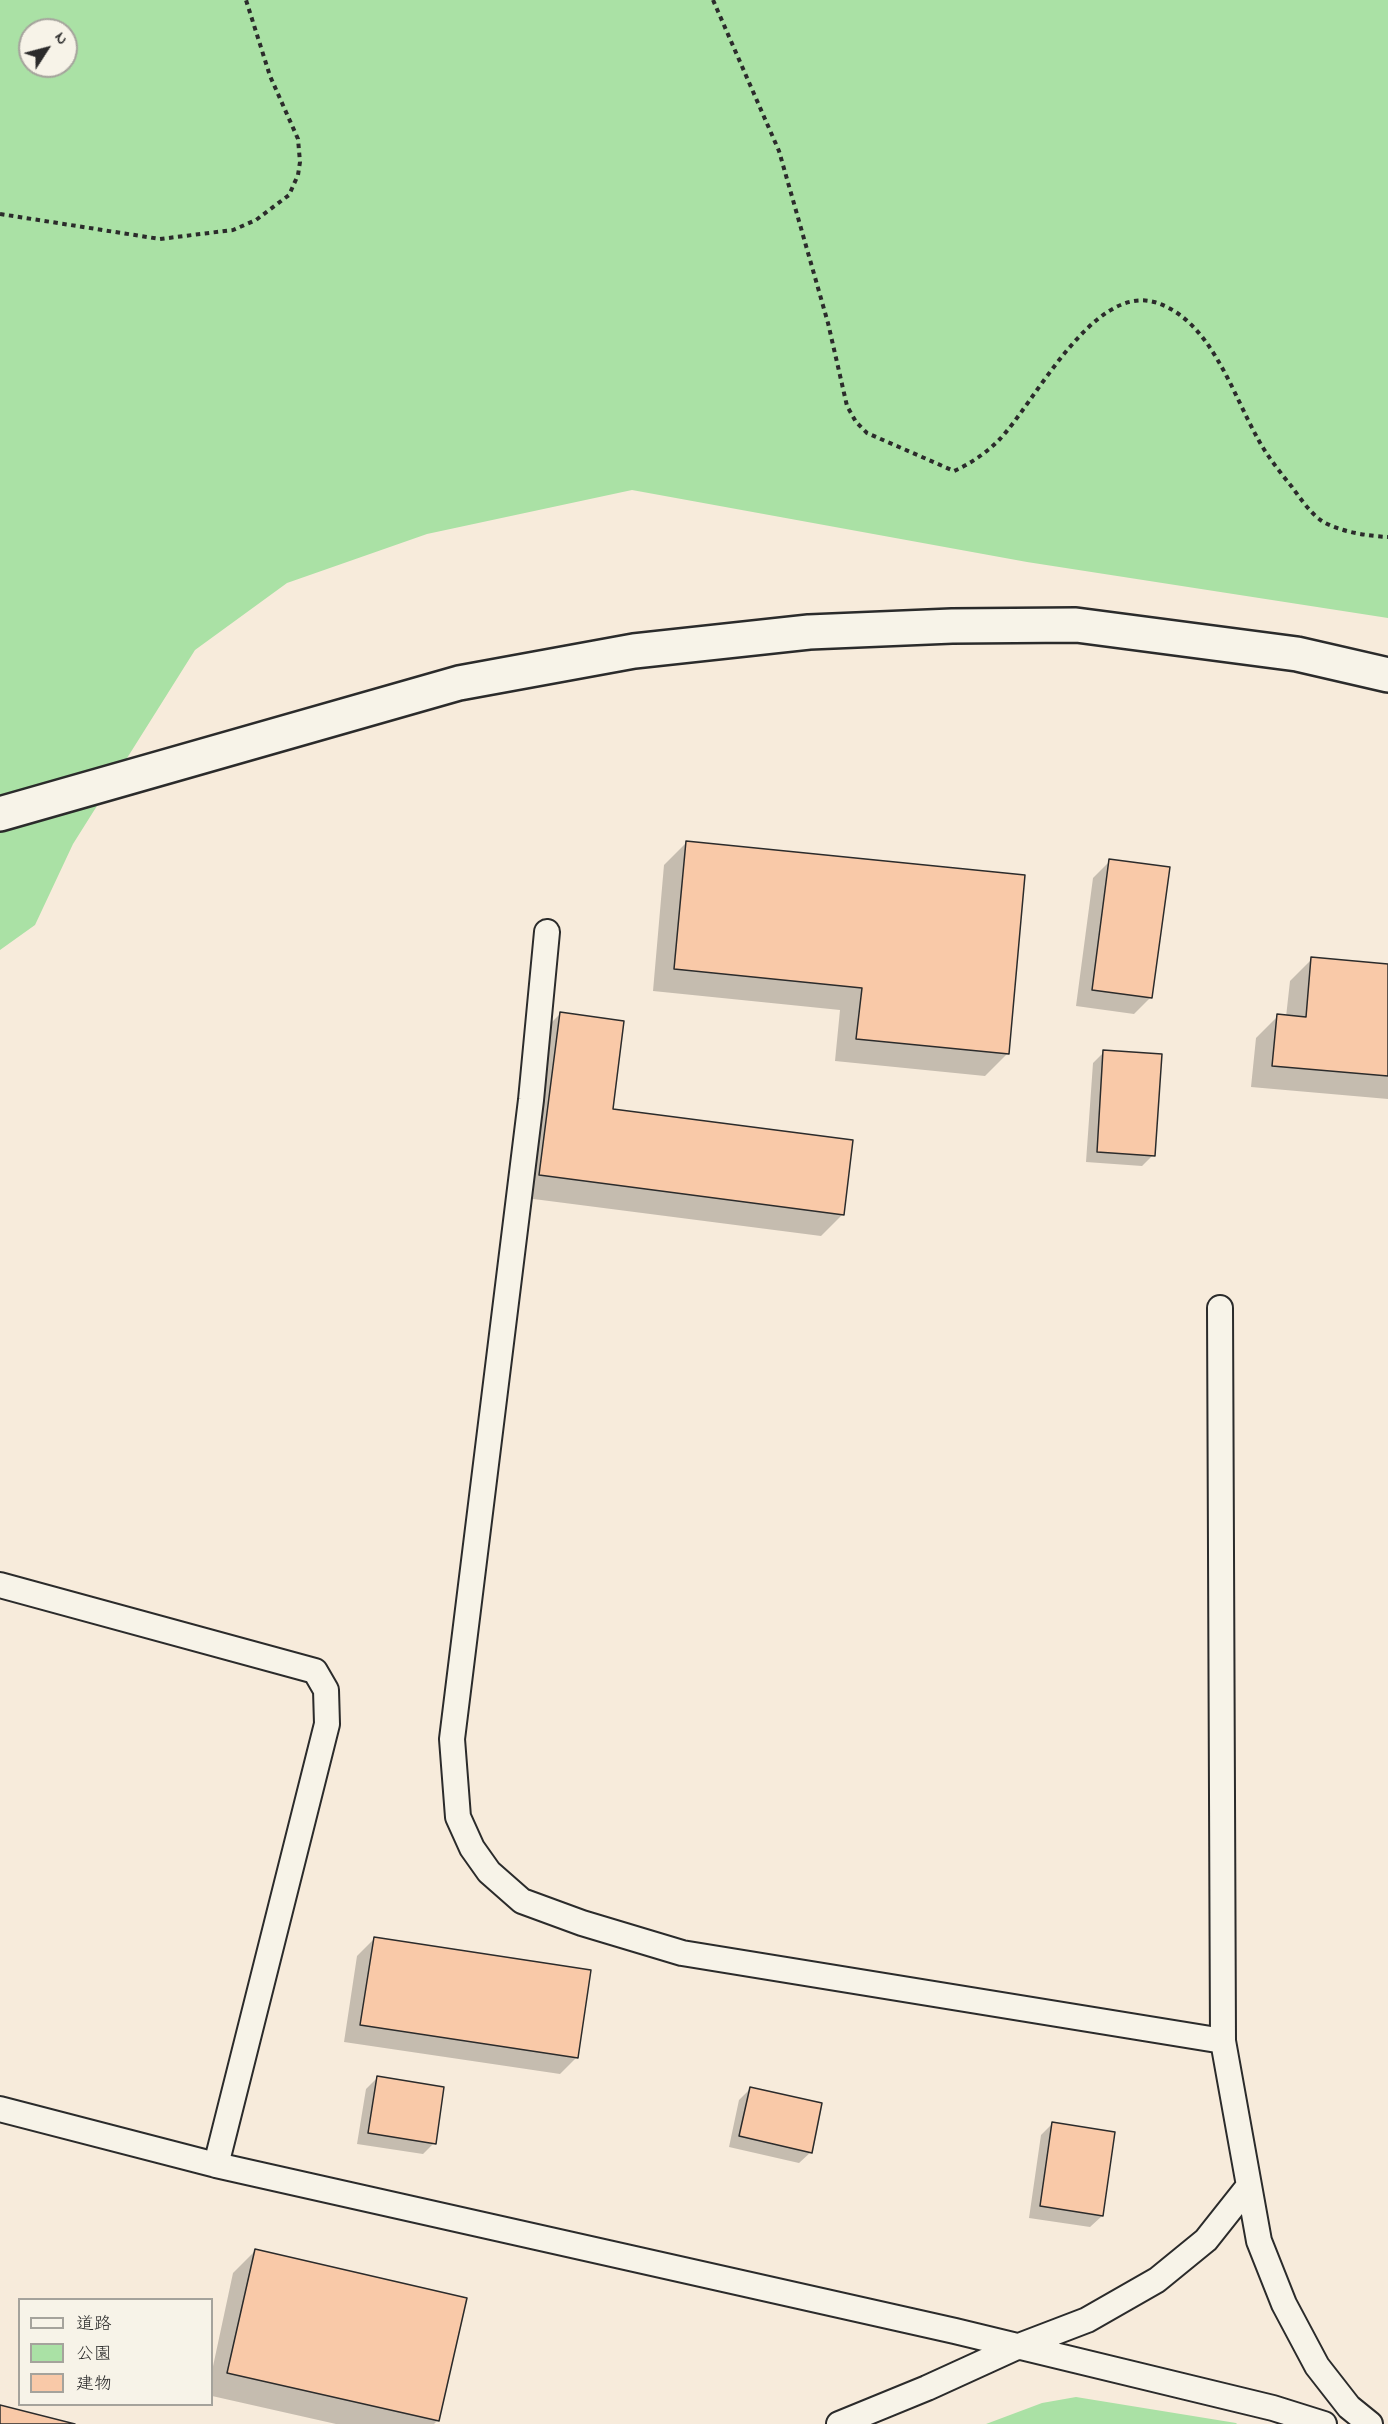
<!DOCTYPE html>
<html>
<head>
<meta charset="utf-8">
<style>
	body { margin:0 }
	#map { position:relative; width:1388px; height:2424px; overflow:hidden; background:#f7ebdb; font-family:"Indie Flower","Klee One",sans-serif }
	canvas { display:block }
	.legend { position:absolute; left:18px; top:2298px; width:195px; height:108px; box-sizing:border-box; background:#f7f3e8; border:2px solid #a5a39c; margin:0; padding:8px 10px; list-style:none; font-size:18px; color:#2b2b2b }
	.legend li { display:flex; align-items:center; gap:12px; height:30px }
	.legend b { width:30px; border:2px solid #a5a39c }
	.north { position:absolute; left:18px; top:18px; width:60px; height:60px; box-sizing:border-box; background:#f7f3e8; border:2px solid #a5a39c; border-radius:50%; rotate:54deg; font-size:16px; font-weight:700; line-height:24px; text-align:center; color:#2b2b2b }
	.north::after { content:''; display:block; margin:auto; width:21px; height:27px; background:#2b2b2b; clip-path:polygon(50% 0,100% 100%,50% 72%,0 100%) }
</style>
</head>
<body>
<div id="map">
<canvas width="1388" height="2424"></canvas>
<ul class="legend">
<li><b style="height:8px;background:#f7f3e8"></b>道路</li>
<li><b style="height:16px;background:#aae1a5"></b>公園</li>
<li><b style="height:16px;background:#f9c9a8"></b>建物</li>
</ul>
<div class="north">N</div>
</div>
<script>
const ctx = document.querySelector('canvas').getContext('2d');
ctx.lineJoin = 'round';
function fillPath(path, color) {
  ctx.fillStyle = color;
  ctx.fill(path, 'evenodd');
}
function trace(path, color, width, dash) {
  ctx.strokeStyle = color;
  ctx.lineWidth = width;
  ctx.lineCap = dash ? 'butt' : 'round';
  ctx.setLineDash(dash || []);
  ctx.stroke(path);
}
fillPath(new Path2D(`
	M 0,0 L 1388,0 L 1388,618 L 1027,562 L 632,490 L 427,534 L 287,583 L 195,650 L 73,844 L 35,925 L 0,950 ZM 30,30 L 66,30 L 66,66 L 30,66 Z
	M 1076,2397 L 1236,2423 L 1237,2424 L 986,2424 L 1042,2403 Z`), '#aae1a5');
fillPath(new Path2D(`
	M 686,843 L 1007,1054 L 985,1076 L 835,1061 L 840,1010 L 653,991 L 664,865 Z
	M 1110,861 L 1151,997 L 1134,1014 L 1076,1006 L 1093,878 Z
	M 1312,959 L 1388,966 L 1388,1099 L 1251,1087 L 1256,1038 L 1278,1016 L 1286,1017 L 1290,981 Z
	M 560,1014 L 612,1111 L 843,1214 L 821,1236 L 518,1197 L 538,1036 Z
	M 1104,1052 L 1153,1155 L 1142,1166 L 1086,1162 L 1093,1063 Z
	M 374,1939 L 577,2057 L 560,2074 L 344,2042 L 357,1956 Z
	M 377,2078 L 434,2143 L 423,2154 L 357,2144 L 366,2089 Z
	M 750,2089 L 811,2152 L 799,2163 L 729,2147 L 739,2100 Z
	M 1053,2123 L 1102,2216 L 1090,2227 L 1029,2218 L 1041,2135 Z
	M 255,2251 L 438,2420 L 434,2424 L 336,2424 L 212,2396 L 212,2371 L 233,2273 Z`), '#0003');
const building = new Path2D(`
	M 686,841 L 1025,875 L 1009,1054 L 856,1039 L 862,988 L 674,969 Z
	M 1109,859 L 1170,867 L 1152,998 L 1092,990 Z
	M 1311,957 L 1388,964 L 1388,1076 L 1272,1066 L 1277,1014 L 1306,1017 Z
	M 560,1012 L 624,1021 L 613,1109 L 853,1140 L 844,1215 L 539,1175 Z
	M 1103,1050 L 1162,1054 L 1155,1156 L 1097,1152 Z
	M 374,1937 L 591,1970 L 578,2058 L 360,2025 Z
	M 377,2076 L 444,2087 L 436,2144 L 368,2133 Z
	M 750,2087 L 822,2103 L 812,2153 L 739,2136 Z
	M 1052,2122 L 1115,2132 L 1103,2216 L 1040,2206 Z
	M 255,2249 L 467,2298 L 439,2421 L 227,2373 Z
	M 0,2405 L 75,2424 L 0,2424 Z`);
fillPath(building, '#f9c9a8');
trace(building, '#2b2b2b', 1.5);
const service = new Path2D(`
	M 547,932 L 531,1100 L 452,1739 L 458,1817 L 472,1848 L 489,1872 L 522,1901 L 582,1923 L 682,1953 L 1223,2041
	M 1220,1308 L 1223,2041 L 1259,2241 L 1284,2304 L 1317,2366 L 1349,2407 L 1370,2424
	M 0,1585 L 315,1671 L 326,1690 L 327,1724 L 216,2165
	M 0,2109 L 216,2165 L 955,2331 L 1273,2408 L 1324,2424
	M 839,2424 L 927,2388 L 1019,2346 L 1087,2320 L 1157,2280 L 1206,2240 L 1248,2187`);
const tertiary = new Path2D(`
	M 0,814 L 459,683 L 634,651 L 809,632 L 952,626 L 1076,625 L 1297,654 L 1388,675`);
trace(service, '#2b2b2b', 28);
trace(tertiary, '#2b2b2b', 38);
trace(new Path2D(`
	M 713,0 L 779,151 L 828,323 L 847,406 L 856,422 L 867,433 L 954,471 C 970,464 986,453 999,440 C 1034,404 1092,285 1154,302 C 1210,318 1232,393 1258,439 C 1267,456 1280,472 1292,487 C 1300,498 1311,514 1322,521 C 1340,532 1368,536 1388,537
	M 0,214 L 160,239 L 233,230 L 256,220 L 289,195 L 298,175 L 300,162 L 298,139 L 270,76 L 246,0`), '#2b2b2b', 4, [4.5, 4.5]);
trace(service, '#f7f3e8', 24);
trace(tertiary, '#f7f3e8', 33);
</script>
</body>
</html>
